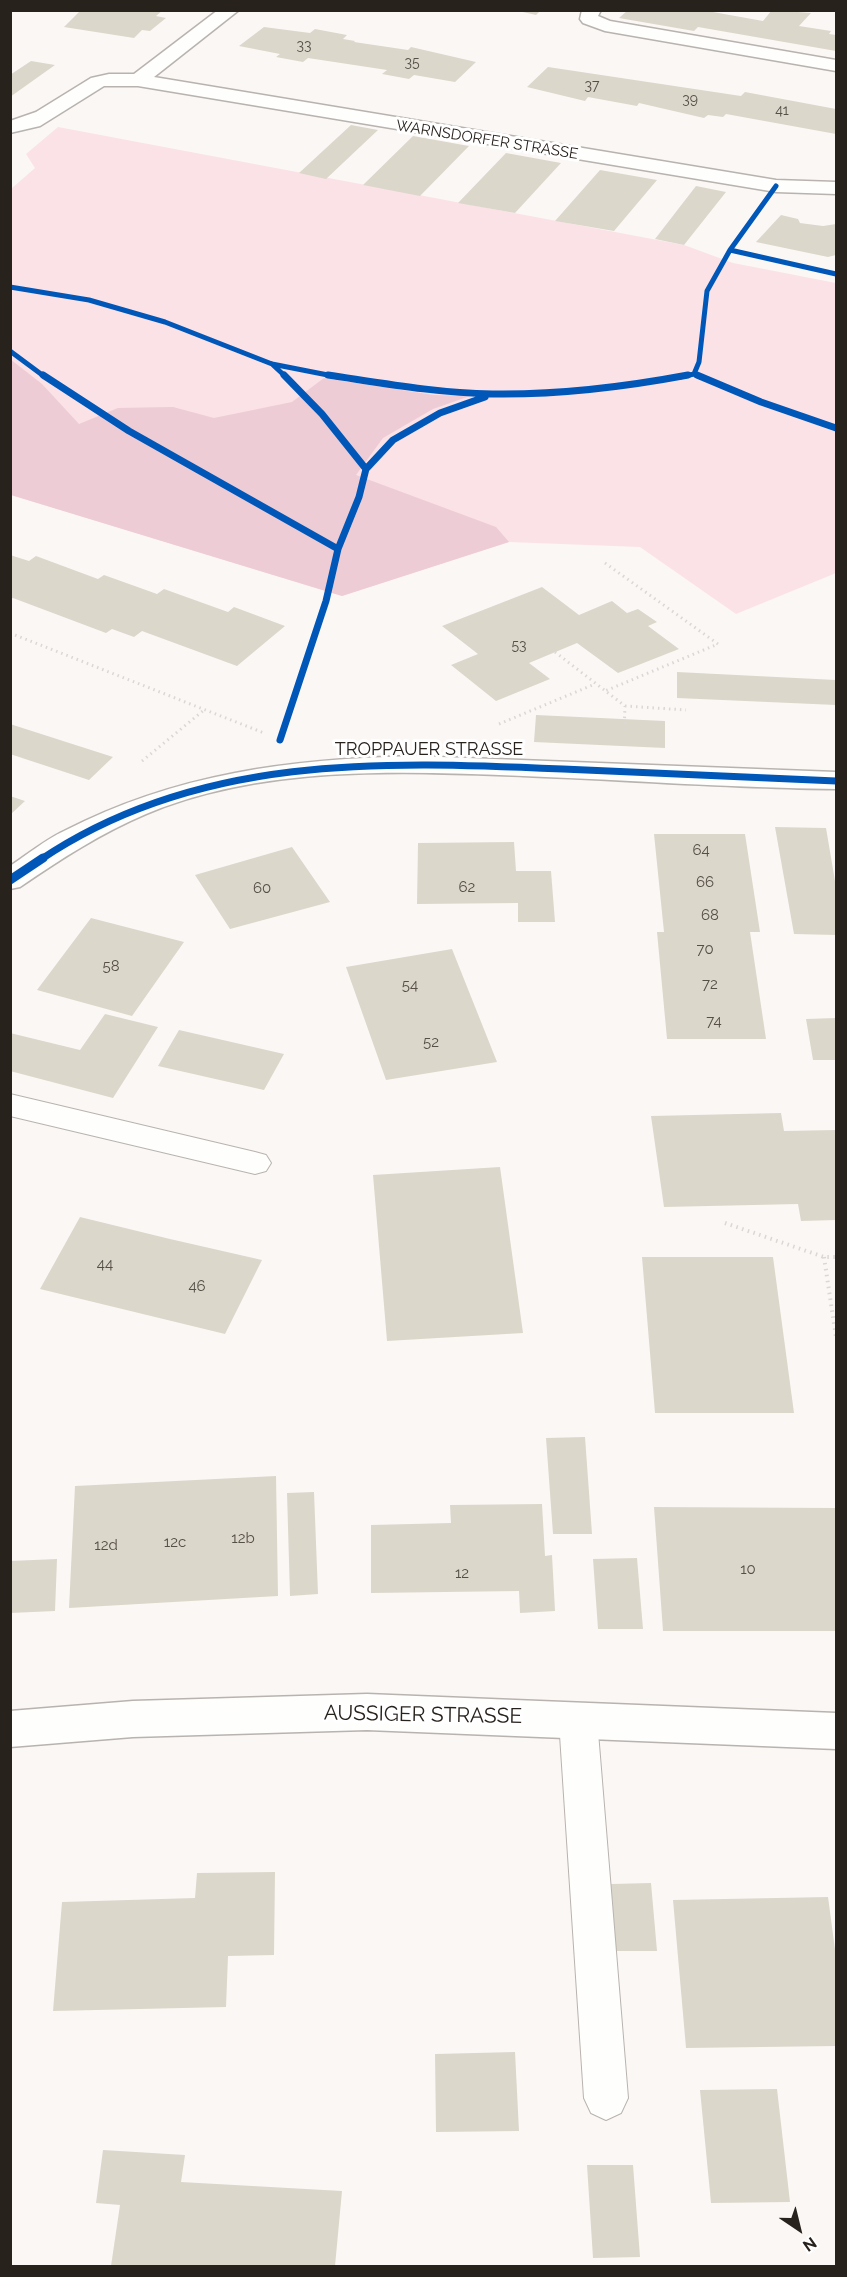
<!DOCTYPE html>
<html>
<head>
<meta charset="utf-8">
<style>
	body { margin:0 }
	#map { position:relative; width:847px; height:2277px; overflow:hidden; background:#fbf7f4; font-family:Raleway,sans-serif }
	canvas { display:block }
	.frame { position:absolute; inset:0; border:12px solid #28221d; pointer-events:none }
	.north { position:absolute; left:769px; top:2199px; width:60px; height:60px; -webkit-text-stroke:4px #fff; paint-order:stroke; rotate:145deg; font-size:16px; font-weight:700; line-height:24px; text-align:center; color:#28221d }
	.north::after { content:''; display:block; margin:auto; width:21px; height:27px; background:#28221d; clip-path:polygon(50% 0,100% 100%,50% 72%,0 100%) }
</style>
</head>
<body>
<div id="map">
<canvas width="847" height="2277"></canvas>
<div class="frame"></div>
<div class="north">N</div>
</div>
<script>
const ctx = document.querySelector('canvas').getContext('2d');
ctx.lineJoin = 'round';
function fillPath(path, color) {
  ctx.fillStyle = color;
  ctx.fill(path, 'evenodd');
}
function trace(path, color, width, dash) {
  ctx.strokeStyle = color;
  ctx.lineWidth = width;
  ctx.lineCap = dash ? 'butt' : 'round';
  ctx.setLineDash(dash || []);
  ctx.stroke(path);
}
function label(font, color, halo, rows, align = 'center') {
  ctx.font = font + ' Raleway,sans-serif';
  ctx.lineWidth = 6;
  ctx.setLineDash([]);
  ctx.textBaseline = 'middle';
  ctx.strokeStyle = halo;
  ctx.fillStyle = color;
  for (const [text, x, y, turn = 0] of rows) {
    ctx.save();
    ctx.translate(x, y);
    ctx.rotate((+turn || 0) * Math.PI / 180);
    ctx.textAlign = isNaN(turn) ? turn : align;
    if (halo) ctx.strokeText(text, 0, 0);
    ctx.fillText(text, 0, 0);
    ctx.restore();
  }
}
fillPath(new Path2D(`
	M 58,127 L 684,245 L 733,263 L 836,283 L 836,573 L 736,614 L 640,547 L 509,542 L 342,596 L 11,495 L 11,189 L 35,168 L 26,154 Z`), '#fbe2e7');
fillPath(new Path2D(`
	M 10,359 L 42,384 L 79,424 L 118,408 L 173,407 L 214,418 L 292,402 L 324,378 L 434,395 L 470,396 L 433,409 L 383,438 L 356,475 L 496,527 L 509,542 L 342,596 L 11,495 Z`), '#edccd5');
fillPath(new Path2D(`
	M 81,10 L 163,10 L 156,16 L 166,18 L 150,31 L 142,30 L 134,38 L 64,27 Z
	M 514,10 L 541,10 L 536,15 Z
	M 628,10 L 715,10 L 713,12 L 763,21 L 772,10 L 811,13 L 799,26 L 831,31 L 829,34 L 836,35 L 836,51 L 698,27 L 694,31 L 619,18 Z
	M 264,27 L 310,33 L 315,29 L 347,35 L 343,39 L 355,41 L 354,42 L 408,50 L 411,47 L 476,62 L 455,82 L 414,75 L 409,79 L 382,74 L 387,70 L 308,58 L 303,62 L 276,57 L 280,54 L 239,46 Z
	M 31,61 L 55,65 L 10,97 L 10,75 Z
	M 548,67 L 741,96 L 745,92 L 836,109 L 836,134 L 726,114 L 723,117 L 708,115 L 704,118 L 639,103 L 637,106 L 588,97 L 585,101 L 527,87 Z
	M 351,125 L 378,130 L 326,179 L 299,173 Z
	M 413,136 L 469,146 L 420,196 L 363,185 Z
	M 506,153 L 561,163 L 515,213 L 458,203 Z
	M 600,170 L 657,180 L 614,231 L 555,221 Z
	M 696,186 L 726,192 L 684,245 L 655,239 Z
	M 781,215 L 798,219 L 800,223 L 823,226 L 836,224 L 836,255 L 828,257 L 756,242 Z
	M 10,555 L 29,561 L 36,556 L 98,579 L 104,575 L 157,594 L 164,589 L 228,612 L 234,607 L 285,626 L 237,666 L 142,631 L 134,637 L 112,629 L 106,633 L 13,598 L 10,599 Z
	M 542,587 L 579,615 L 612,601 L 627,613 L 638,609 L 657,622 L 648,626 L 679,649 L 618,673 L 577,643 L 529,663 L 550,679 L 496,701 L 451,665 L 478,654 L 442,626 Z
	M 677,672 L 836,680 L 836,705 L 677,698 Z
	M 536,715 L 665,721 L 665,748 L 534,742 Z
	M 10,724 L 113,757 L 89,780 L 10,754 Z
	M 10,796 L 25,801 L 10,815 Z
	M 775,827 L 826,828 L 836,887 L 836,935 L 794,934 Z
	M 654,834 L 745,834 L 760,932 L 750,932 L 766,1039 L 667,1039 L 657,932 L 664,932 Z
	M 514,842 L 516,871 L 551,871 L 555,922 L 518,922 L 518,903 L 417,904 L 418,843 Z
	M 292,847 L 330,902 L 230,929 L 195,875 Z
	M 91,918 L 184,942 L 132,1016 L 37,990 Z
	M 452,949 L 497,1062 L 386,1080 L 346,967 Z
	M 105,1014 L 158,1027 L 113,1098 L 10,1071 L 10,1033 L 80,1050 Z
	M 836,1018 L 836,1060 L 813,1060 L 806,1019 Z
	M 179,1030 L 284,1054 L 264,1090 L 158,1066 Z
	M 781,1113 L 784,1131 L 836,1130 L 836,1220 L 801,1221 L 798,1204 L 664,1207 L 651,1116 Z
	M 500,1167 L 523,1333 L 387,1341 L 373,1175 Z
	M 80,1217 L 170,1239 L 262,1260 L 225,1334 L 40,1289 Z
	M 642,1257 L 773,1257 L 794,1413 L 655,1413 Z
	M 585,1437 L 592,1534 L 553,1534 L 546,1438 Z
	M 276,1476 L 278,1596 L 69,1608 L 75,1486 Z
	M 314,1492 L 318,1594 L 290,1596 L 287,1493 Z
	M 542,1504 L 545,1556 L 552,1555 L 555,1611 L 520,1613 L 519,1591 L 371,1593 L 371,1525 L 451,1523 L 450,1505 Z
	M 654,1507 L 836,1508 L 836,1631 L 663,1631 Z
	M 637,1558 L 643,1629 L 598,1629 L 593,1559 Z
	M 57,1559 L 55,1611 L 10,1613 L 10,1561 Z
	M 275,1872 L 274,1955 L 228,1956 L 226,2007 L 53,2011 L 62,1902 L 195,1898 L 197,1873 Z
	M 651,1883 L 657,1951 L 616,1951 L 611,1884 Z
	M 828,1897 L 836,1957 L 836,2046 L 686,2048 L 673,1900 Z
	M 515,2052 L 519,2131 L 436,2132 L 435,2054 Z
	M 777,2089 L 790,2202 L 711,2203 L 700,2090 Z
	M 103,2150 L 185,2155 L 181,2182 L 342,2191 L 335,2266 L 111,2266 L 120,2205 L 96,2203 Z
	M 587,2165 L 633,2165 L 640,2257 L 593,2258 Z`), '#dcd7cb');
const service = new Path2D(`
	M 10,1094 L 255,1152 L 266,1155 L 271,1163 L 266,1171 L 255,1174 L 10,1116 Z
	M 578,1703 L 592,1708 L 597,1720 L 628,2098 L 621,2113 L 606,2120 L 591,2113 L 584,2098 L 559,1720 L 564,1708 Z`);
const minor = new Path2D(`
	M 218,10 L 239,10 L 154,77 L 776,180 L 836,182 L 836,194 L 776,192 L 138,86 L 104,86 L 40,126 L 10,133 L 10,121 L 36,112 L 91,78 L 109,74 L 134,74 Z
	M 582,10 L 601,10 L 598,16 L 610,21 L 836,60 L 836,71 L 605,31 L 583,23 L 580,19 Z
	M 415,756 L 836,772 L 836,789 C 732,788 627,780 523,776 C 399,771 263,765 146,814 C 101,833 61,859 20,887 L 10,889 L 10,866 C 28,854 45,840 64,831 C 177,773 290,759 415,756 Z
	M 367,1694 L 836,1713 L 836,1749 L 367,1730 L 133,1737 L 10,1747 L 10,1711 L 133,1701 Z`);
trace(service, '#b8b3af', 2);
trace(minor, '#b8b3af', 3);
trace(new Path2D(`
	M 605,563 L 718,644 L 605,691
	M 10,633 L 264,733
	M 555,652 L 625,706 L 624,732
	M 625,706 L 686,710
	M 499,724 L 595,684
	M 142,761 L 204,710`), '#dad8d7', 3, [1.5, 4]);
trace(new Path2D(`
	M 725,1223 L 824,1257 L 836,1257
	M 824,1257 L 836,1337`), '#dad8d7', 4, [1.5, 4.5]);
fillPath(service, '#fefefd');
fillPath(minor, '#fefefd');
trace(new Path2D(`
	M 776,186 L 730,250 L 836,274
	M 10,287 L 89,300 L 165,322 L 272,364 L 338,377
	M 10,351 L 45,377
	M 272,364 L 286,377
	M 694,374 L 699,362 L 707,291 L 730,250
	M 680,377 L 694,374 L 700,377`), '#0057b8', 5);
trace(new Path2D(`
	M 43,375 L 129,431 L 338,549
	M 284,375 L 322,414 L 366,469
	M 328,375 C 382,383 437,393 492,394 C 557,395 624,387 688,375
	M 697,375 L 761,402 L 836,428
	M 280,740 L 326,601 L 338,549 L 359,497 L 366,469 L 393,440 L 440,413 L 485,397
	M 40,860 C 197,754 382,761 563,769 C 654,773 745,777 836,781`), '#0057b8', 7);
trace(new Path2D(`
	M 10,880 L 43,858`), '#0057b8', 9);
label('14px', '#554f48', null, [
	["33",304,46],
	["35",412,63],
	["37",592,86],
	["39",690,100],
	["41",782,111],
	["53",519,646]
]);
label('15px', '#28221d', '#fff', [
	["WARNSDORFER STRASSE",487,140,9]
]);
label('15px', '#554f48', null, [
	["64",701,850],
	["66",705,882],
	["62",467,887],
	["60",262,888],
	["68",710,915],
	["70",705,949],
	["58",111,966],
	["72",710,984],
	["54",410,985],
	["74",714,1021],
	["52",431,1042],
	["44",105,1264],
	["46",197,1286],
	["12b",243,1538],
	["12c",175,1542],
	["12d",106,1545],
	["10",748,1569],
	["12",462,1573]
]);
label('18px', '#28221d', '#fff', [
	["TROPPAUER STRASSE",429,750]
]);
label('21px', '#28221d', '#fff', [
	["AUSSIGER STRASSE",423,1715,1]
]);
</script>
</body>
</html>
